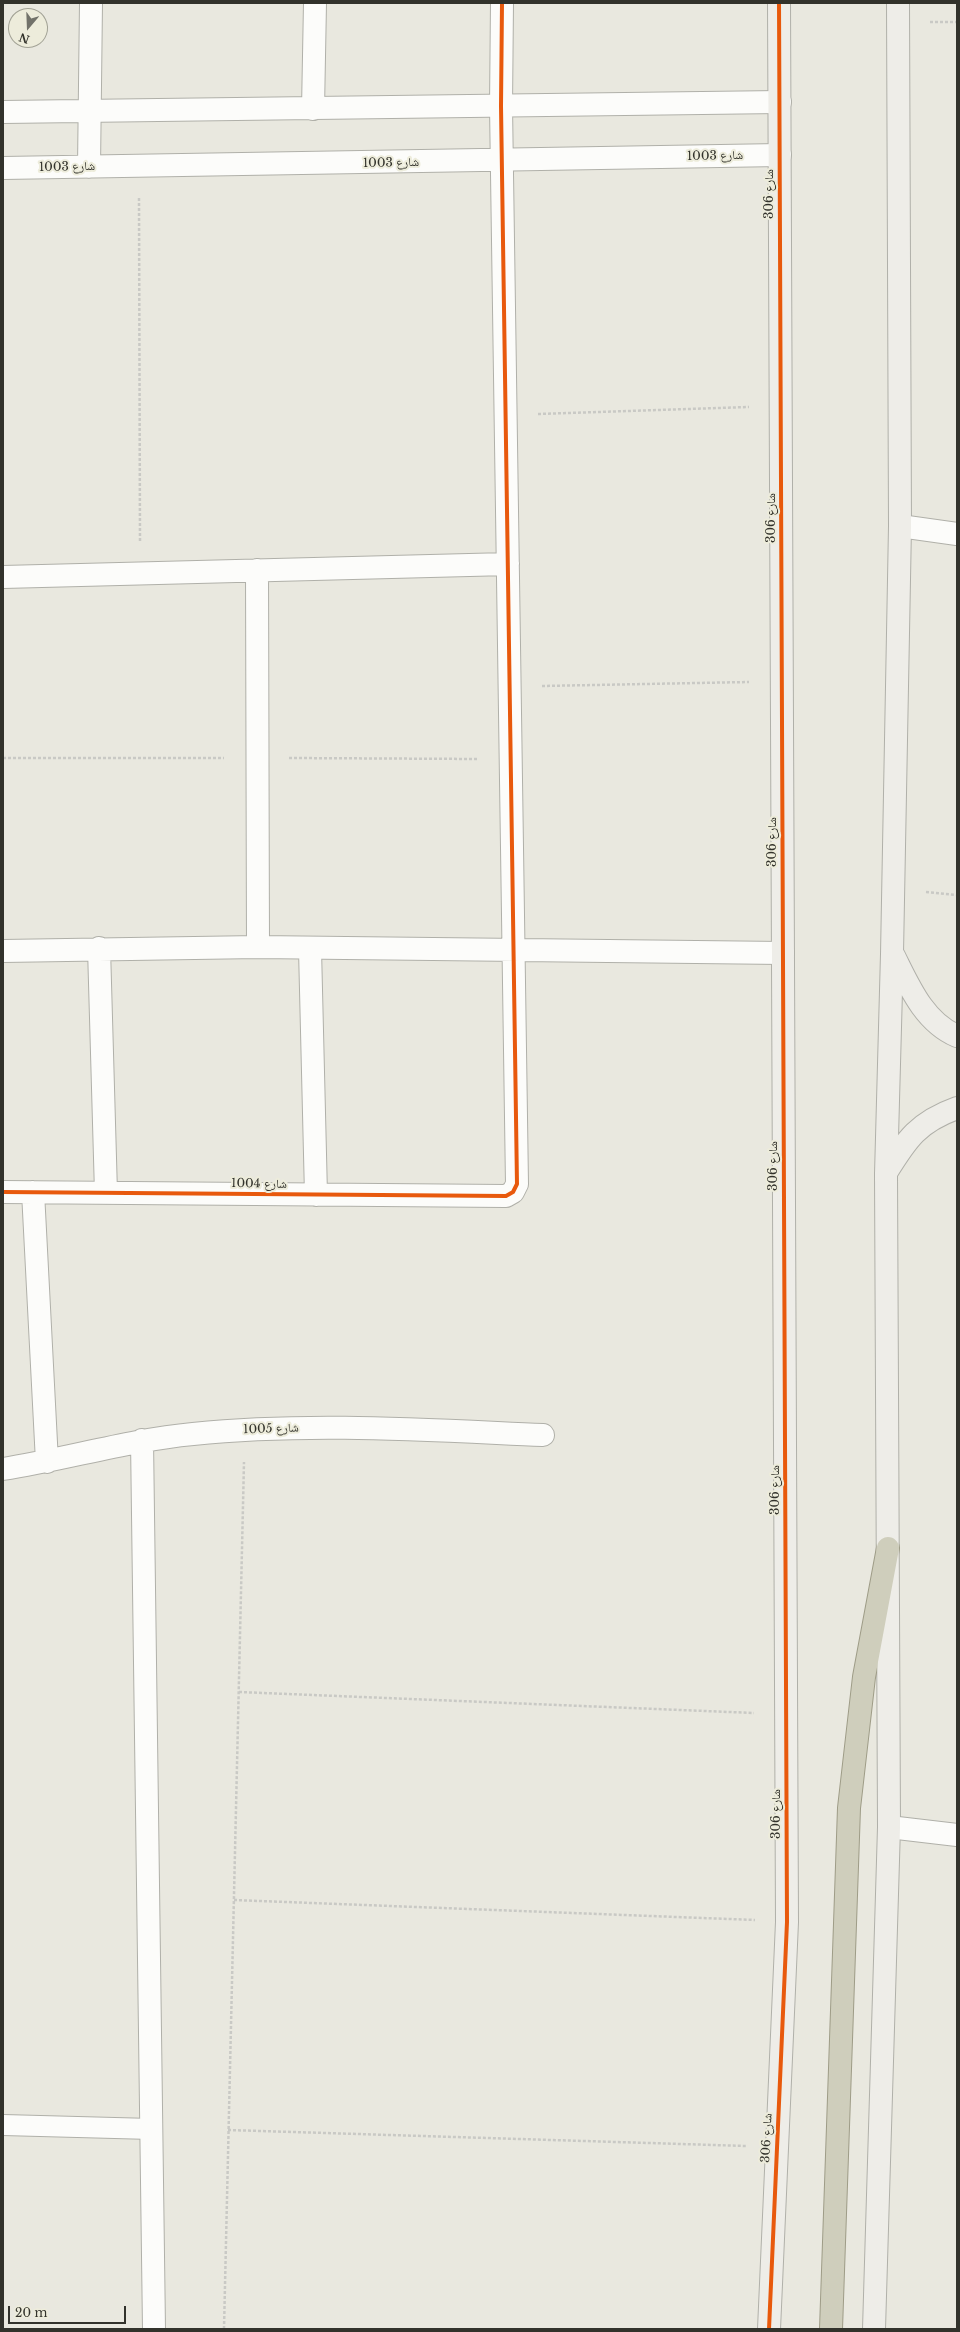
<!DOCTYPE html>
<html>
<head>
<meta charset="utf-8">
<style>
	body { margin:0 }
	#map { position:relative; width:960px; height:2332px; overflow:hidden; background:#e9e8df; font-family:"Libre Baskerville",serif }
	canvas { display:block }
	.frame { position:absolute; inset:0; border:4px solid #32322b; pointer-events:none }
	.north { position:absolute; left:8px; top:8px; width:40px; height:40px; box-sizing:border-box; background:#edecdb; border:1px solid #a2a295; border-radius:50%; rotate:199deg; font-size:11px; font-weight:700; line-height:16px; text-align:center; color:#32322b }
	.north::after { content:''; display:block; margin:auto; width:14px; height:18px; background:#72726a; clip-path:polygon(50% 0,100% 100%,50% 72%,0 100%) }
	.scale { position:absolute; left:8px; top:2306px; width:118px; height:18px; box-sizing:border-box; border:2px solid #32322b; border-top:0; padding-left:5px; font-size:12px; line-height:14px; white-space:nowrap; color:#32322b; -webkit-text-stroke:3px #edecdb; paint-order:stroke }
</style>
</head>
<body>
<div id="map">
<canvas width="960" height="2332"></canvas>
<div class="frame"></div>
<div class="north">N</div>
<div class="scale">20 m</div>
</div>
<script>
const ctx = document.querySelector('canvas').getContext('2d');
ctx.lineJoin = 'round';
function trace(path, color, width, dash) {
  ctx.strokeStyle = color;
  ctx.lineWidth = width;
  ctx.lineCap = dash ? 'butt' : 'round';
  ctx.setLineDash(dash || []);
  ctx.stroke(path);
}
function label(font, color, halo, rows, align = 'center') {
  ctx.font = font + ' "Libre Baskerville","Noto Naskh Arabic",serif';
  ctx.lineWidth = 4;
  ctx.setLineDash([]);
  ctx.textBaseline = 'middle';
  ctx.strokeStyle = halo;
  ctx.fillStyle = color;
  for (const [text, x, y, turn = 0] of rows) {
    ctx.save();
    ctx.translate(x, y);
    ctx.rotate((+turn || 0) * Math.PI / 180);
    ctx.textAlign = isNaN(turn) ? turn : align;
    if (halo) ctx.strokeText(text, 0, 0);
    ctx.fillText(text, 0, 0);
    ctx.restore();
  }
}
const lane = new Path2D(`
	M 3,2125 L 152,2129`);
const street = new Path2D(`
	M 313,109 L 315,3
	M 3,112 L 780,102
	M 89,167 L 91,3
	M 3,168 L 780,155
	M 900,526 L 957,534
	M 257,570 L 258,947
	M 3,577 L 508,564
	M 99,948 L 106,1193
	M 310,949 L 316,1195
	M 3,951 L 258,947 L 783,953
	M 3,1192 L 506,1196 L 513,1192 L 517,1184 L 501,106 L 502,3
	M 33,1192 L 47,1462
	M 142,1440 L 154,2329
	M 3,1469 C 67,1459 129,1440 193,1434 C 309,1422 426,1430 543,1435
	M 889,1827 L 957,1835`);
const secondary = new Path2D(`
	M 894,956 C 909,986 924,1022 957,1036
	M 886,1173 C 907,1139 918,1122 957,1108
	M 769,2329 L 787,1922 L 779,3
	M 874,2329 L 889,1827 L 886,1174 L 892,954 L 900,526 L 898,3`);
const highway = new Path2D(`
	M 831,2329 L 849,1808 L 864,1677 L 888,1548`);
trace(lane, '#b0b0a9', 22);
trace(street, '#b0b0a9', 24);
trace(secondary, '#b0b0a9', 24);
trace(highway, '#9e9c87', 24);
trace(new Path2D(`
	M 930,22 L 957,22
	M 139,198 L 140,541
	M 538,414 L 749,407
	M 542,686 L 749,682
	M 3,758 L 224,758
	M 289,758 L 478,759
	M 926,892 L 957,895
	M 239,1692 L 754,1713
	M 234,1900 L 755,1920
	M 228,2130 L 746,2146
	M 224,2329 L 244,1462`), '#c9c9c5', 2.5, [3, 2]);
trace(lane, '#fcfcfa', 20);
trace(street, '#fcfcfa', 22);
trace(secondary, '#eeede8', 22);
trace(highway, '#cfcebc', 22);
trace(new Path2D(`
	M 3,1192 L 506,1196 L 513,1192 L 517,1184 L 501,106 L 502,3
	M 769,2329 L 787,1922 L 779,3`), '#e8590c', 4);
label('12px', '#32322b', '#edecdb', [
	["شارع 1003",715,156,-1],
	["شارع 1003",391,163,-1],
	["شارع 1003",67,167,-1],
	["شارع 306",770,194,-90],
	["شارع 306",772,518,-90],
	["شارع 306",773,842,-90],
	["شارع 306",774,1166,-90],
	["شارع 1004",259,1184,1],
	["شارع 1005",271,1429,-2],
	["شارع 306",776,1490,-90],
	["شارع 306",777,1814,-90],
	["شارع 306",767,2138,-87]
]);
</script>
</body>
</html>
